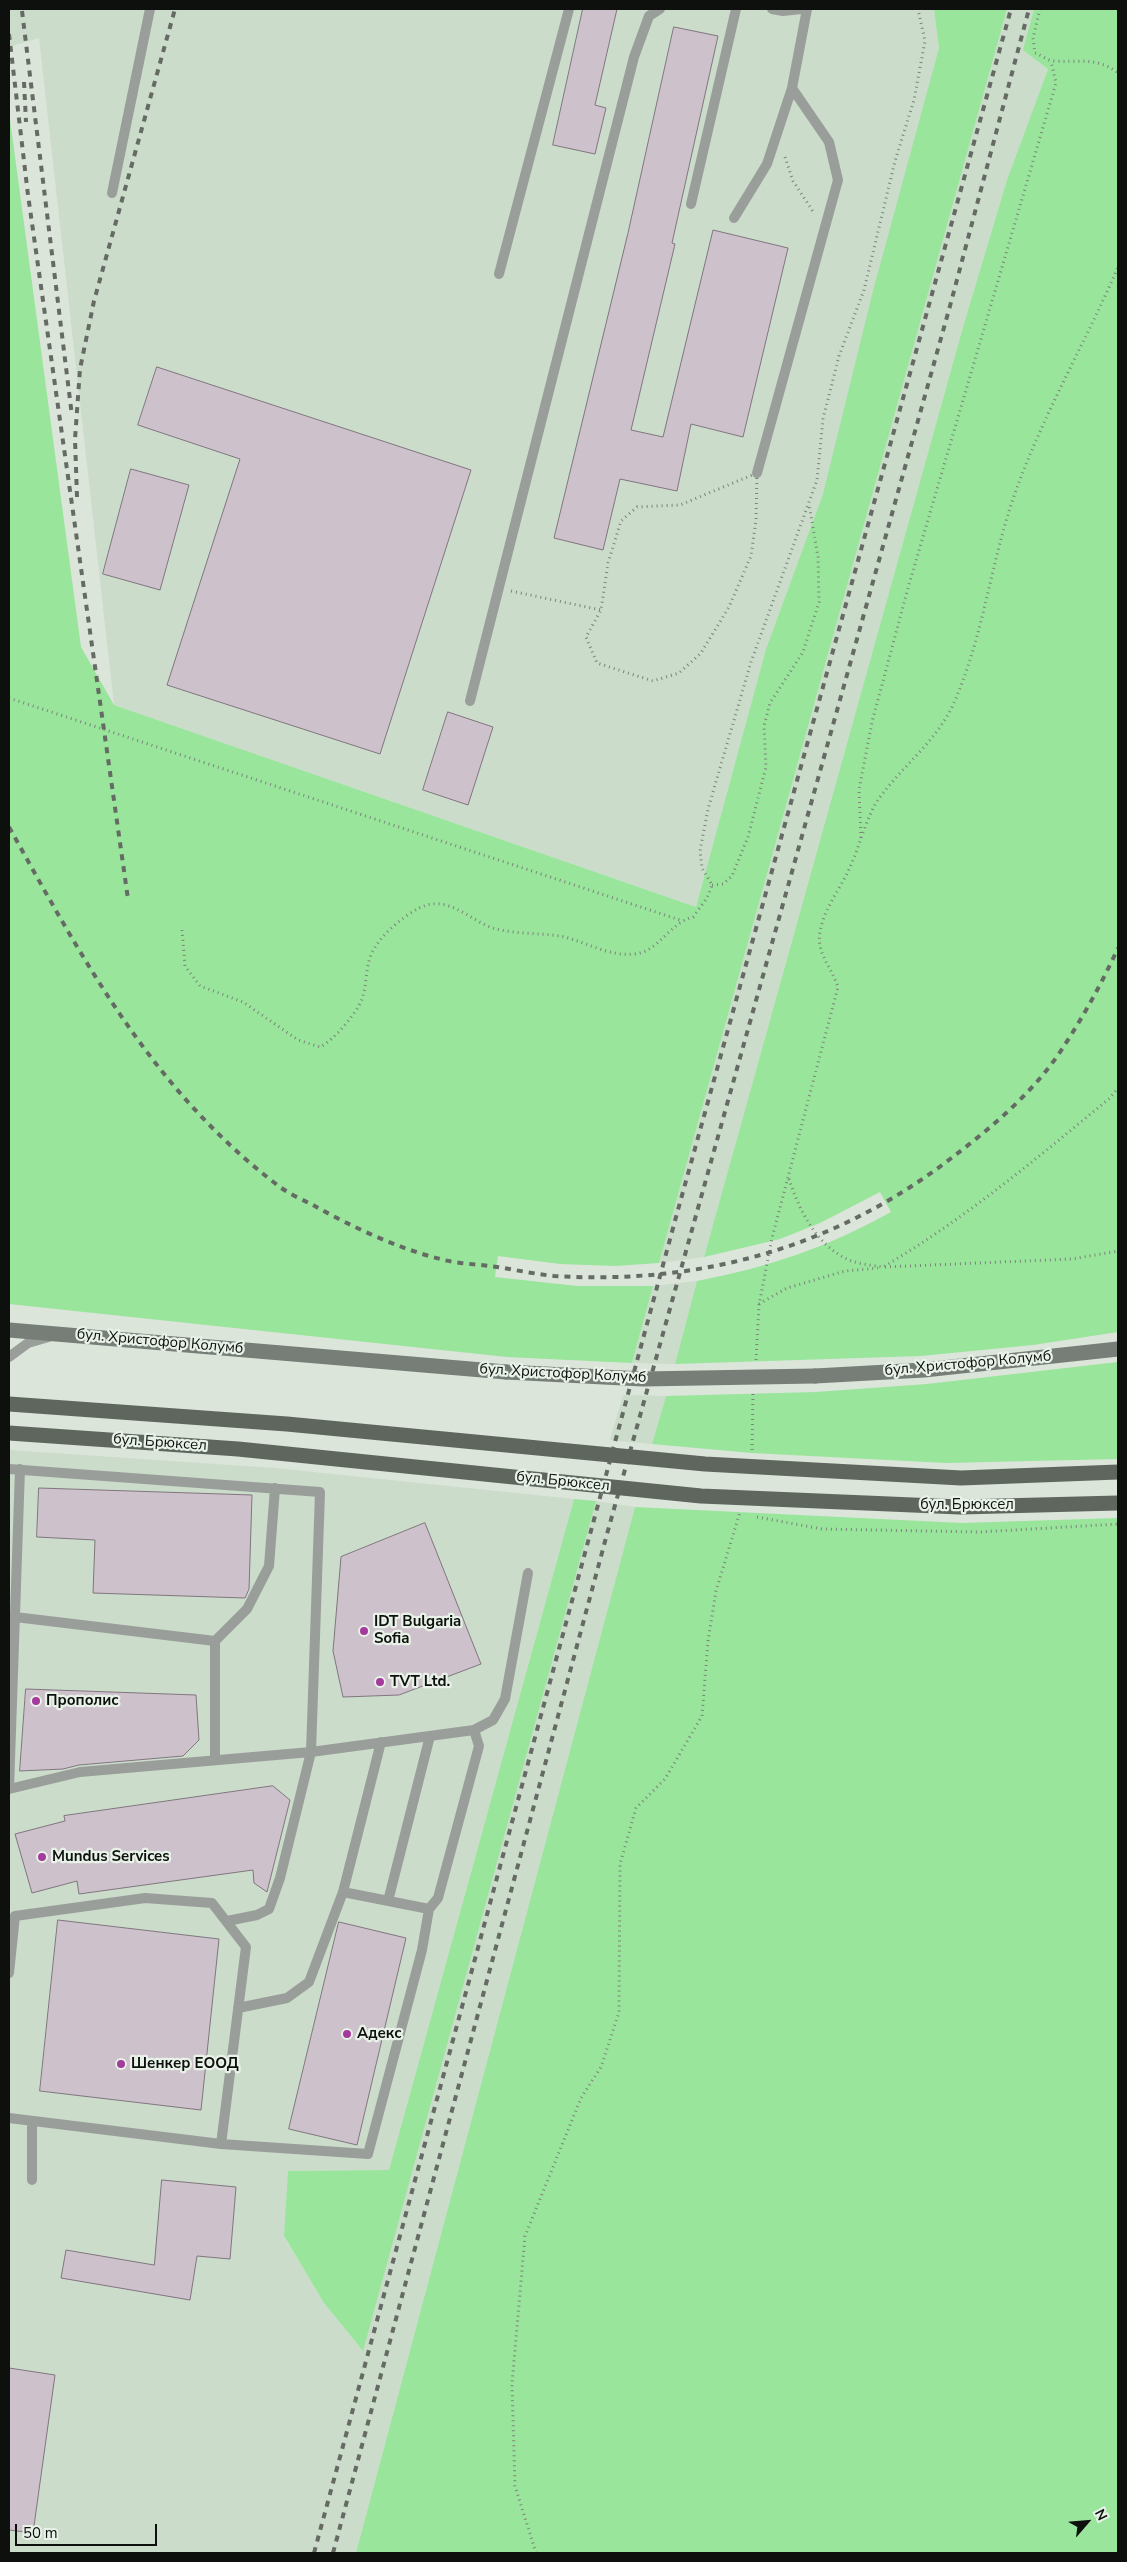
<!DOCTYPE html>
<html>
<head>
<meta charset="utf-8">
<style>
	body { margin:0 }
	#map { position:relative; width:1127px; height:2562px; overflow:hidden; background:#dbe5da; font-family:"Nunito Sans",sans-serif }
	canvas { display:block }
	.frame { position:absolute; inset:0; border:10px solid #0d100d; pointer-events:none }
	.north { position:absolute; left:1062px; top:2497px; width:50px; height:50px; -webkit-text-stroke:4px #e8f2e8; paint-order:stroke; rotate:63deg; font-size:14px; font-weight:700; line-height:20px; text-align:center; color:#0d100d }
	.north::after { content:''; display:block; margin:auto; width:18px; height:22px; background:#0d100d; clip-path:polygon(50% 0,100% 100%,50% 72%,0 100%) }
	.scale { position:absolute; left:15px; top:2524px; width:142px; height:22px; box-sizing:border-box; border:2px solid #0d100d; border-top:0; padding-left:6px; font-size:15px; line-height:18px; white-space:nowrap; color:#0d100d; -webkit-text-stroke:4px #e8f2e8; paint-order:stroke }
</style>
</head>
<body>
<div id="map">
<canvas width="1127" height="2562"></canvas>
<div class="frame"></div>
<div class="north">N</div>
<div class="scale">50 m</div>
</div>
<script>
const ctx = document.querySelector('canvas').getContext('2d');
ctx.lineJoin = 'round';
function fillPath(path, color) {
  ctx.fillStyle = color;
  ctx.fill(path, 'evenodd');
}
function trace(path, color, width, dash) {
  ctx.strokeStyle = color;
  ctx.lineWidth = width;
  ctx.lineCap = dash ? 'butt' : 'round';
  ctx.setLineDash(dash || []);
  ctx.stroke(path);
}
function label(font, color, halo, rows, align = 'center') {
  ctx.font = font + ' "Nunito Sans",sans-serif';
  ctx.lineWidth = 4.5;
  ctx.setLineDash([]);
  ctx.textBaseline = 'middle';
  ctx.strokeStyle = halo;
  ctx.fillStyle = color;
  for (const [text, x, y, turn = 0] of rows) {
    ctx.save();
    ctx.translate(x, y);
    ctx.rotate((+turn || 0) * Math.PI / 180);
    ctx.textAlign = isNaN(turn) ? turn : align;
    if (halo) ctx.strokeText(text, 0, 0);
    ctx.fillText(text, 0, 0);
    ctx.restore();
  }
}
fillPath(new Path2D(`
	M 9,9 L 934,9 L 939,48 L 823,494 L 766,649 L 696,907 L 114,705 L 39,38 L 9,47 Z
	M 1007,9 L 1034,9 L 1024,50 L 1048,69 L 1007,180 L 963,327 L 704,1257 L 659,1263 Z
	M 697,1281 L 675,1364 L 632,1363 L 653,1286 Z
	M 623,1395 L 666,1396 L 652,1444 L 610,1440 Z
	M 9,1450 L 275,1468 L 574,1499 L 389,2170 L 289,2171 L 284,2237 L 324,2303 L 362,2350 L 596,1501 L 635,1507 L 356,2553 L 9,2553 Z`), '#cbdccb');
fillPath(new Path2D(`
	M 934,9 L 1007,9 L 659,1263 L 615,1266 L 560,1264 L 498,1256 L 495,1277 L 577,1286 L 653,1286 L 632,1363 L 507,1357 L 9,1304 L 9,112 L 81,647 L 114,705 L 696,907 L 766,649 L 823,494 L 873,291 L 939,48 Z
	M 1034,9 L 1118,9 L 1118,1332 L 1033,1345 L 921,1356 L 675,1364 L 697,1281 C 769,1267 826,1248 891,1212 L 880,1192 L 820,1223 L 780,1239 L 704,1257 L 963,327 L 1007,180 L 1048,69 L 1023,50 Z
	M 1118,1362 L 1118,1459 L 946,1463 L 752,1453 L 652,1444 L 666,1396 L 816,1392 L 927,1384 Z
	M 574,1499 L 596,1501 L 363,2351 L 324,2303 L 284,2236 L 288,2171 L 389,2170 Z
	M 635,1507 L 962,1523 L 1118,1518 L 1118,2553 L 356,2553 Z`), '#98e59b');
const building = new Path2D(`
	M 583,9 L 617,9 L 595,105 L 606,108 L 595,154 L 553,145 Z
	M 674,27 L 718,36 L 672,243 L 675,244 L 631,430 L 663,437 L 713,230 L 788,248 L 743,437 L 691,424 L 677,491 L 620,479 L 603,550 L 554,538 L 628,233 Z
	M 157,367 L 471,470 L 380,754 L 167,685 L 240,459 L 138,425 Z
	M 131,469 L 189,485 L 160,590 L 103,574 Z
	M 448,712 L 493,727 L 468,805 L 423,790 Z
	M 39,1488 L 252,1495 L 249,1589 L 245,1598 L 93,1593 L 95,1540 L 37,1537 Z
	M 425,1523 L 481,1664 L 399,1695 L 343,1697 L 333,1651 L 341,1557 Z
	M 26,1689 L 196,1695 L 199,1740 L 183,1756 L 79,1765 L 63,1769 L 20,1771 Z
	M 273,1786 L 290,1800 L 267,1892 L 254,1883 L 253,1870 L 79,1894 L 77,1881 L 32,1893 L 15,1834 L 65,1821 L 64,1816 Z
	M 58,1920 L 219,1939 L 201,2110 L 40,2091 Z
	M 339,1922 L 406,1938 L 357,2145 L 289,2129 Z
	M 162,2180 L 236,2187 L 230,2259 L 197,2256 L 190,2300 L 61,2278 L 66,2250 L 154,2265 Z
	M 9,2368 L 55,2375 L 33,2533 L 9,2530 Z`);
fillPath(building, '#cdc2cb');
trace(building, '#81767f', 1);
trace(new Path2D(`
	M 1040,9 L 1033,38 L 1035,53 C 1041,55 1047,60 1053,61 C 1078,63 1096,56 1118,73
	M 785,157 L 793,181 L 814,213
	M 757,473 L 756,520 L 751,556 L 729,607 L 701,653 L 679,673 L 653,681 L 597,663 L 586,637 L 601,610 L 608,563 L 621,521 L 637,507 L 680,505 Z
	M 511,591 L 601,610
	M 9,698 L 680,920
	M 861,838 L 859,790 L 872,722 L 908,588 L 1056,83 L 1051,61
	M 712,885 L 723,884 L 732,876 L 748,837 L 766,767 L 764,726 L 770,703 L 803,652 L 819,602 L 818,557 L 809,504
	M 182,930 L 185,966 L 200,986 L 243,1002 L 298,1040 L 320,1047 C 333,1041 357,1013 362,999 C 367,985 365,970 371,955 C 379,936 401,918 419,908 C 449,893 470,922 496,929 C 517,934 539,933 560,936 C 585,941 608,957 634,954 C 659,952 669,923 693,917 L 707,898 L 712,885 L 702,868 L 700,851 L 708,809 L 751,662 L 817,480 L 823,419 L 839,356 L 864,290 L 895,161 L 914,100 L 925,41 L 918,9
	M 789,1179 C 799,1209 815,1243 845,1258 C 856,1264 870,1265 883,1267 C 965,1219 1037,1158 1110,1098 L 1118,1088
	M 885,1267 L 1072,1259 L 1118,1251
	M 759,1304 L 787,1288 L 845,1271 L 878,1268
	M 756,1360 L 759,1305 L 772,1238 L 838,987 C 832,968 816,953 820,932 C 824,908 841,888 850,867 C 860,846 867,814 880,797 C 903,766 935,742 952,707 C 983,640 990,565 1014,496 C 1042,416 1085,344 1118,267
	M 752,1450 L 753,1394
	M 757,1517 L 822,1529 L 980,1532 L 1118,1524
	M 536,2553 L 515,2486 L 512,2384 L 525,2236 L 581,2098 L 601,2067 L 619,2012 L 620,1864 L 636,1808 L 665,1779 L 702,1716 L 708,1641 L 716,1591 L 740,1512`), '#7d847c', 3, [1, 4]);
trace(new Path2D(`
	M 772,9 L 783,11 L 801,9
	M 112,193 L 150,9
	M 691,204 L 736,9
	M 734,218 L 767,164 L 792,88
	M 499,274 L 569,9
	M 757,473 L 838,180 L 829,142 L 792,88 L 807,9
	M 470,701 L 634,57 L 649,16 L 660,9
	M 9,1357 L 28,1343 L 52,1336
	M 9,1469 L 320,1492 L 311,1752 L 280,1878 L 269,1909 L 257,1915 L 227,1921
	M 15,1617 L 215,1641
	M 381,1742 L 343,1892 L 429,1909
	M 215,1760 L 215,1641 L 247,1609 L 269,1566 L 275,1488
	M 9,1789 L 80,1772 L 311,1752 L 474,1730 L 493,1720 L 505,1699 L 528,1573
	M 9,1789 L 20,1469
	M 388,1901 L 430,1736
	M 9,1973 L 15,1916 L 145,1898 L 212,1903 L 246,1947 L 221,2144 L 9,2118
	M 238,2008 L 287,1998 L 309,1982 L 343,1892
	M 32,2121 L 32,2180
	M 221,2144 L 368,2154 L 422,1950 L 429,1909 L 438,1898 L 479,1746 L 474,1730`), '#9a9e9a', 10);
trace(new Path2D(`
	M 9,1330 L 506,1372
	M 815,1376 L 924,1370 L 1118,1349`), '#777d77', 15);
trace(new Path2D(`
	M 22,11 L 72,416
	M 9,34 L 28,195 L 128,899
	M 24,82 L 26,122
	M 77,497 L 75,439 L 80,369 L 94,301 L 175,9
	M 9,827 C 84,961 151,1088 276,1184 C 287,1193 301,1199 313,1205 C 352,1227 397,1248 440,1259 C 458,1264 478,1264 497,1267 C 516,1270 535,1274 554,1276 C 702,1285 837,1247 954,1156 C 991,1128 1031,1094 1058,1055 C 1081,1021 1101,985 1118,948
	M 314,2553 L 676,1217 L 1011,9
	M 333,2553 L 607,1534 L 950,306 L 1029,9`), '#656b64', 4, [6, 6]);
trace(new Path2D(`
	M 506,1372 L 643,1379 L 815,1376`), '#777d77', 15);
trace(new Path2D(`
	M 9,1404 L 287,1424 L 705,1464 L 961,1478 L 1118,1472
	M 9,1433 L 238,1449 L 701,1496 L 960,1507 L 1118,1503`), '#5f665e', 15);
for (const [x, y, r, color] of [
	[364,1631,5,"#a43a9c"],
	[380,1682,5,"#a43a9c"],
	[36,1701,5,"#a43a9c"],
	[42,1857,5,"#a43a9c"],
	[347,2034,5,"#a43a9c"],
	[121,2064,5,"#a43a9c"]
]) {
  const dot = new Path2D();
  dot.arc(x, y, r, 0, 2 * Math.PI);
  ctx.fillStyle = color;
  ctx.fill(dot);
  trace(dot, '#e8f2e8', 2);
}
label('15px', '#0d100d', '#e8f2e8', [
	["бул. Христофор Колумб",160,1342,5],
	["бул. Христофор Колумб",968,1364,-5],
	["бул. Христофор Колумб",563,1374,3],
	["бул. Брюксел",160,1443,4],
	["бул. Брюксел",563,1482,6],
	["бул. Брюксел",967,1505]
]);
label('bold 15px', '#0d100d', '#e8f2e8', [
	["IDT Bulgaria",374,1622],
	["Sofia",374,1639],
	["TVT Ltd.",390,1682],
	["Прополис",46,1701],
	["Mundus Services",52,1857],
	["Адекс",357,2034],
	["Шенкер ЕООД",131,2064]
], 'left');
</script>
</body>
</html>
